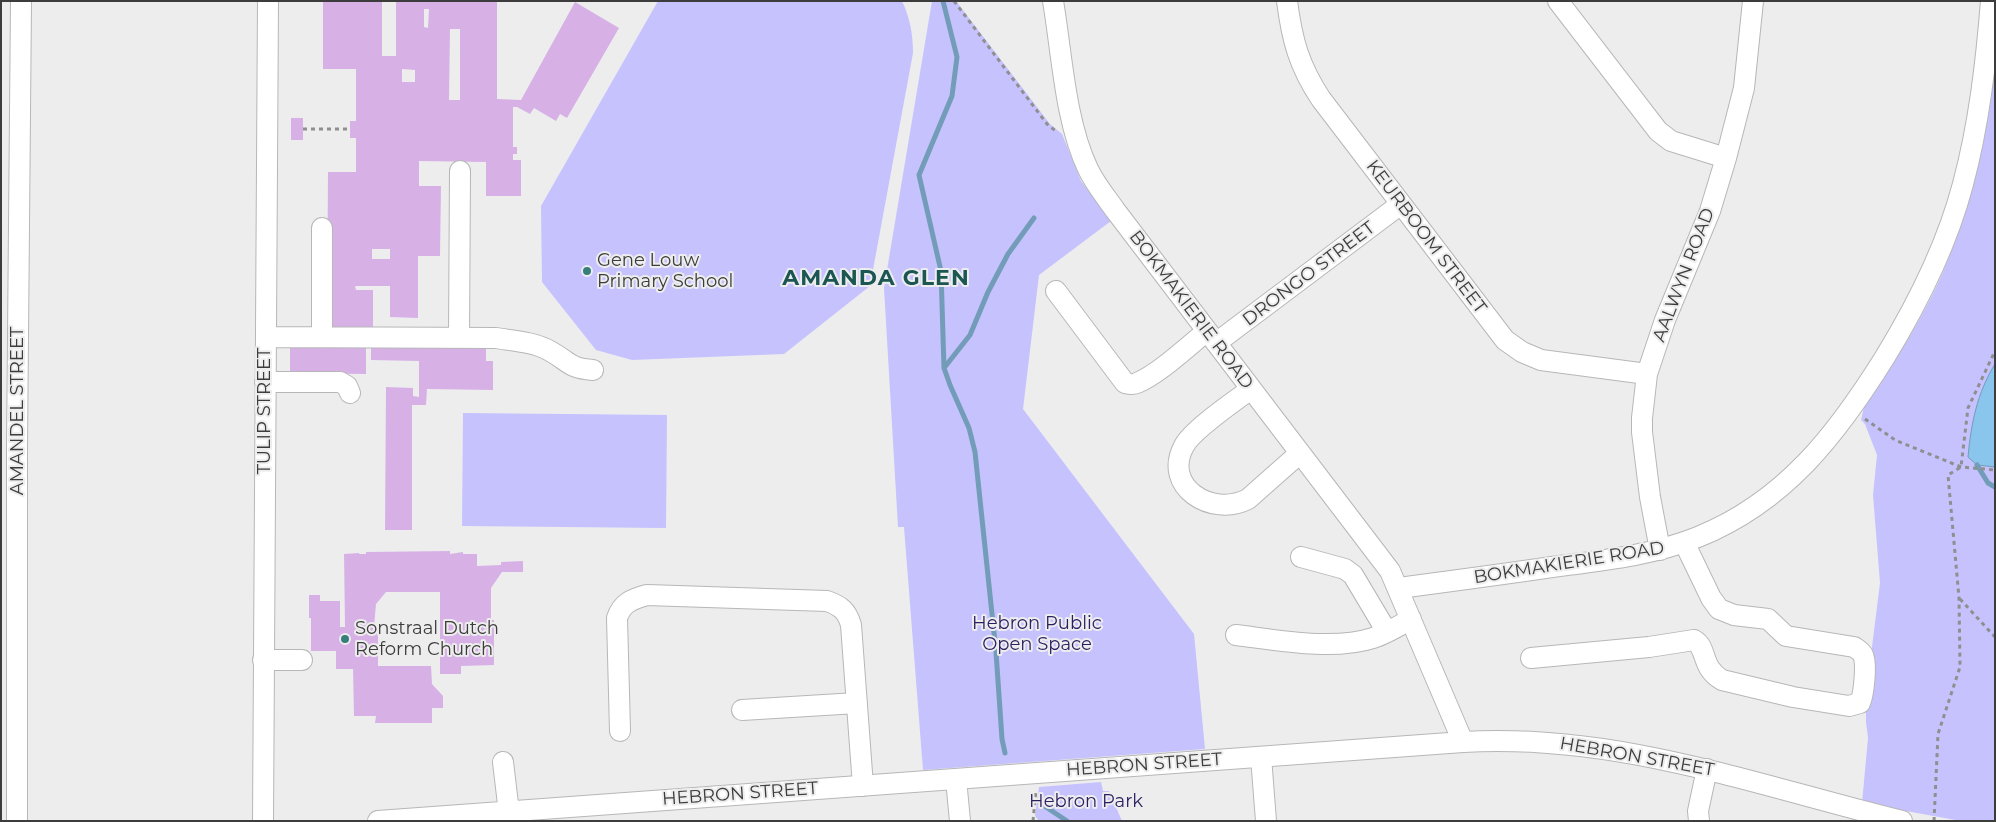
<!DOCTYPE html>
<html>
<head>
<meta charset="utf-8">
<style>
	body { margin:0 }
	#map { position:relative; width:1996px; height:822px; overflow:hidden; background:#ededee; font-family:Montserrat,sans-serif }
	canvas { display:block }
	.frame { position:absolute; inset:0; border:2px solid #3c3c3c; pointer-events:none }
</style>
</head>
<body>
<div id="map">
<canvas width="1996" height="822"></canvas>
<div class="frame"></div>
</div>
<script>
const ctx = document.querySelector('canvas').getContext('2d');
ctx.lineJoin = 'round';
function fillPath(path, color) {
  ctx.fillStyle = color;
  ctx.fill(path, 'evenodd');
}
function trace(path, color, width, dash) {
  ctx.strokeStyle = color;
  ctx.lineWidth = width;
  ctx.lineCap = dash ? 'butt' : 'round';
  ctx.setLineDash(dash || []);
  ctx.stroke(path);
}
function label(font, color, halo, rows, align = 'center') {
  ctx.font = font + ' Montserrat,sans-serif';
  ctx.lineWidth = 4;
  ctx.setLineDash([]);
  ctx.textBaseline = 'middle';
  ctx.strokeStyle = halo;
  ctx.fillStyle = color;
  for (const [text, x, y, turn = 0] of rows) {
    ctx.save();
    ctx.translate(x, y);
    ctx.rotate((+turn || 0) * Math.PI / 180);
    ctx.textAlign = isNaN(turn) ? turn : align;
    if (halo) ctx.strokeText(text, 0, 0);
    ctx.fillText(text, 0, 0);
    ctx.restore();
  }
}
fillPath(new Path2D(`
	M 658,1 L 902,1 C 910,18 913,34 913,53 L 870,286 L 784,354 L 632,360 L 596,350 L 542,282 L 541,206 Z
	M 932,1 L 956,1 L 1050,124 L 1062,134 L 1081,181 L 1111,221 L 1039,275 L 1023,409 L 1194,634 L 1205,749 L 923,770 L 904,527 L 898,527 L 884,288 Z
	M 1995,65 L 1995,821 L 1961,821 L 1862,803 L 1868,738 L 1866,722 L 1866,695 L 1880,583 L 1873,495 L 1877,455 L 1865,424 L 1861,420 L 1864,407 C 1893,364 1922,320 1943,272 C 1971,206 1988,137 1995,65 Z
	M 463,413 L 667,415 L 666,528 L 462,526 Z
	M 1101,782 L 1103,791 L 1109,791 L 1122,821 L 1039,821 L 1035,816 L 1039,787 Z`), '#c5c2fe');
const water = new Path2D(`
	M 1995,364 L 1995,467 L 1977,465 L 1968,457 C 1971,424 1977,393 1995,364 Z`);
fillPath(water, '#8ac5ed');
trace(water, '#739cb8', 1);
trace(new Path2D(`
	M 943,1 L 957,57 L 952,96 L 919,175 L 941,271 L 944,368 L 950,385 L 969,428 L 975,452 L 996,652 L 1002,739 L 1005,753
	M 944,368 L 970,335 L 988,292 L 1008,254 L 1034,218
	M 1977,465 L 1988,483 L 1995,487
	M 1040,803 L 1067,821`), '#739cb8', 5);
fillPath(new Path2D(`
	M 323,1 L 382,1 L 382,56 L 396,56 L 396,1 L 497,1 L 497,99 L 521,100 L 575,2 L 619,28 L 567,118 L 560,114 L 556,121 L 534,108 L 530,114 L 517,107 L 513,107 L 513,147 L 517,147 L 517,154 L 513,154 L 513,160 L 521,160 L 521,196 L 486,196 L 486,162 L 419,161 L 419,186 L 441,186 L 440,256 L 418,256 L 418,318 L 390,317 L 390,286 L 355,286 L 356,290 L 373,290 L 373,329 L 327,329 L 328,172 L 356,172 L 356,138 L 350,138 L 350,121 L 356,121 L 356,69 L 323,69 ZM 424,9 L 429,9 L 428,28 L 424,27 ZM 450,29 L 460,29 L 460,100 L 449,100 ZM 402,69 L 415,70 L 415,82 L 402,82 ZM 372,249 L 390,249 L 390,259 L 372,259 Z
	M 291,118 L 303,118 L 303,140 L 291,140 Z
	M 290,345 L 366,345 L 366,374 L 290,373 Z
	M 371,345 L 486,347 L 486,361 L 493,361 L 493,390 L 427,389 L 426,405 L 412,405 L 412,530 L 385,530 L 386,387 L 413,388 L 413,396 L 419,397 L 419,361 L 371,360 Z
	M 450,551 L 450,554 L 463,552 L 463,554 L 477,554 L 477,566 L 501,565 L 501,562 L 523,561 L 523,572 L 502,572 L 491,588 L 491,620 L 494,620 L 494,665 L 461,666 L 461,674 L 440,674 L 440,592 L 386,592 L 376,604 L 374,627 L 378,627 L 378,666 L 431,666 L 432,684 L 443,696 L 443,708 L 432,708 L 432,723 L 375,723 L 376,716 L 354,716 L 353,669 L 336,669 L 336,651 L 311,651 L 311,618 L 309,618 L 309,595 L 320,595 L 320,601 L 340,601 L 340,627 L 345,627 L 344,554 L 359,553 L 359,554 L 366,554 L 366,552 Z`), '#d7b1e6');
const minor = new Path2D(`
	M 1053,1 C 1062,54 1065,121 1088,169 C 1095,184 1106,197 1115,210 L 1390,571 L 1463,742
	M 1287,1 C 1292,40 1299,66 1321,99 L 1505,340 L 1522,352 L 1541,360 L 1647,374
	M 1558,1 L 1658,131 L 1671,141 L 1726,158
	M 1056,291 L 1125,383 C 1129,384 1133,385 1137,383 C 1160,373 1187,347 1207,331
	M 266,337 L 496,338 C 515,341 534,342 550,351 C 570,362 568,368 593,370
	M 322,337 L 322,228
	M 459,338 L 460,171
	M 1216,343 L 1401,204
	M 265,382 L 340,382 L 347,386 L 350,393
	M 1251,389 C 1235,401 1192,430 1184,446 C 1162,486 1211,518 1248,499 L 1300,453
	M 1660,550 L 1650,497 L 1642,432 L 1642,418 L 1647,374 L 1665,320 L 1710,211 L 1726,158 L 1744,88 L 1753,1
	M 1301,557 L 1345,569 L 1353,575 L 1387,632
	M 1399,588 C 1452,581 1505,574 1559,566 C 1606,560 1653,555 1698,537 C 1785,502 1837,434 1885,357 C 1918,303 1947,245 1963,184 C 1979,124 1986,63 1991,1
	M 1236,635 C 1277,640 1333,651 1373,638 C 1386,634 1399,626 1411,619
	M 1531,658 L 1649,647 L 1694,640 C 1708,648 1700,667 1722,680 L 1793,697 L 1849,706 L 1860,703 C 1864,694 1867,664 1863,655 C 1861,651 1857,649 1854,647 L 1786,636 L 1768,619 L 1734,615 L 1719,609 L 1711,598 L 1684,542
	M 263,660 L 302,660
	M 742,710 L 857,703
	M 620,731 L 617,618 C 622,603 632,599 647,595 L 827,601 C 841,606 847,611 851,625 L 863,786
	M 1261,757 L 1266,821
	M 503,762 L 510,821
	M 956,779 L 960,821
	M 17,821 L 17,449 L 21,1
	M 263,821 L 268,1
	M 378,821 L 1463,742 C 1617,733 1755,785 1902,821
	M 1699,821 L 1698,811 L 1707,769`);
trace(minor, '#b7b7b9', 22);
trace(new Path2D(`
	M 954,1 L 1047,124 L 1057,132
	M 303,129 L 350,129
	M 1865,419 L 1895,440 L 1961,467 L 1995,470
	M 1960,599 L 1995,637
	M 1033,821 L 1036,790
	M 1934,821 L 1938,734 L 1960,667 L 1959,598 L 1948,475 L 1961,467 L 1968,408 L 1995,351`), '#8f8f90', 3, [4, 4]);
trace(minor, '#fff', 20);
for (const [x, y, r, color] of [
	[587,271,5,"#367e79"],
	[345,639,5,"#367e79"]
]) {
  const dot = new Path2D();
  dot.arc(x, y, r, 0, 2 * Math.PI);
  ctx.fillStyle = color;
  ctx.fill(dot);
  trace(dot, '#ededee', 2);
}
label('18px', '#3c3c3c', '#ededee', [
	["KEURBOOM STREET",1426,237,53],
	["DRONGO STREET",1309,274,-37],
	["AALWYN ROAD",1684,275,-69],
	["BOKMAKIERIE ROAD",1191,310,53],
	["AMANDEL STREET",18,411,-90],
	["TULIP STREET",265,411,-90],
	["BOKMAKIERIE ROAD",1569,563,-9],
	["HEBRON STREET",1637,757,10],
	["HEBRON STREET",1144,765,-4],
	["HEBRON STREET",740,794,-4]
]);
label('18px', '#3c3c3c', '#ededee', [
	["Gene Louw",597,261],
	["Primary School",597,282],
	["Sonstraal Dutch",355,629],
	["Reform Church",355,650]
], 'left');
label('18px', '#2b1e61', '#ededee', [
	["Hebron Public",1037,624],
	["Open Space",1037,645],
	["Hebron Park",1086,802]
]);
ctx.letterSpacing = '1px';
label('bold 22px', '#1c5653', '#ededee', [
	["AMANDA GLEN",876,279]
]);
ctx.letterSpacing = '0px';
</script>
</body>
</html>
